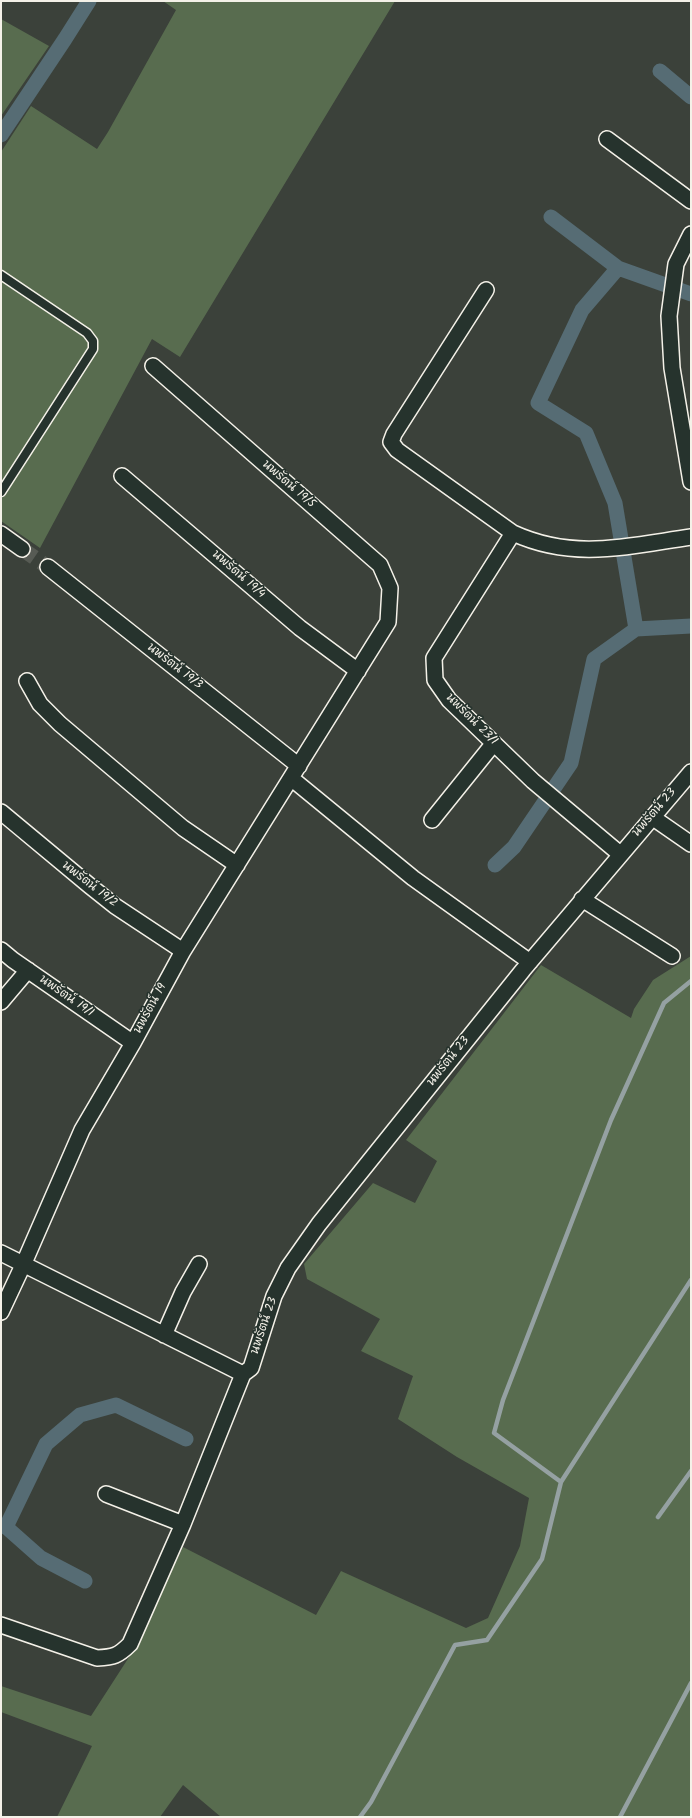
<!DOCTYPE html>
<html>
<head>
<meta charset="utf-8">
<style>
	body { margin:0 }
	#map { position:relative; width:692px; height:1818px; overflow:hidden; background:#3b413a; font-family:Kalam,sans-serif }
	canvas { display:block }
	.frame { position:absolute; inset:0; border:2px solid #f4f1e8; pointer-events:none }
</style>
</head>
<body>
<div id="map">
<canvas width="692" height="1818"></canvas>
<div class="frame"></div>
</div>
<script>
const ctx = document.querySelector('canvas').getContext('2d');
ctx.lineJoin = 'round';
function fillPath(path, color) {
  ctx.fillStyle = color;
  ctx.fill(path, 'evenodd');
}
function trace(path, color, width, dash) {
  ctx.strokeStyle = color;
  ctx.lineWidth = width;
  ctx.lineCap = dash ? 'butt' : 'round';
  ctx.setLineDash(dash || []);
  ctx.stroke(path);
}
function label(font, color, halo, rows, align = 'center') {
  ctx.font = font + ' Kalam,"Playpen Sans Thai",sans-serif';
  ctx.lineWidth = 3.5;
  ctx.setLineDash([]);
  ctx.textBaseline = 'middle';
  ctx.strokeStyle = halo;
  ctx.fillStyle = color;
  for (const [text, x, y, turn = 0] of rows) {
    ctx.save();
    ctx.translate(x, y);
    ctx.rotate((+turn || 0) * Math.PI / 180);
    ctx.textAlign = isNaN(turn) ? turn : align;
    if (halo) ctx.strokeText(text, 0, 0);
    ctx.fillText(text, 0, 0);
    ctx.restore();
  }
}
fillPath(new Path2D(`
	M 163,1 L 395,1 L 180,357 L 152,339 L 40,548 L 1,521 L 1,152 L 31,106 L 97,149 L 108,132 L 176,10 Z
	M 1,19 L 49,46 L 1,116 Z
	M 691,956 L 691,1817 L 221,1817 L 183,1785 L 160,1817 L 57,1817 L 92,1746 L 1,1712 L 1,1686 L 91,1716 L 131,1654 L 183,1547 L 316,1615 L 341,1571 L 466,1628 L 488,1618 L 520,1546 L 529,1498 L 457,1457 L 398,1419 L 413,1376 L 361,1351 L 380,1319 L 307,1279 L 304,1264 L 373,1183 L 415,1203 L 437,1161 L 406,1140 L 541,965 L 631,1018 L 634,1009 L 653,980 Z`), '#586c4f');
trace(new Path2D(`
	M 561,1482 L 691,1280
	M 658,1517 L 691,1471
	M 360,1817 L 371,1802 L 455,1645 L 487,1640 L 542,1559 L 561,1482 L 494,1433 L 503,1400 L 611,1120 L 664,1003 L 691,981
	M 620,1817 L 691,1683`), '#95a1a2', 4.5);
trace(new Path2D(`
	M 660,71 L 691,97
	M 1,135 L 65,39 L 89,1
	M 551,217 L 618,268 L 582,310 L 538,403 L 586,433 L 615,503 L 636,629
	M 618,268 L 691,294
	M 495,865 L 514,847 L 571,763 L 594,659 L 636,629 L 691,626
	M 1,1526 L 6,1527 L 46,1444 L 80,1415 L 116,1405 L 186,1439
	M 6,1527 L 41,1558 L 85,1581`), '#566c74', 15);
trace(new Path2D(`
	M 22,549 L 48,567`), '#575b54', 15, [15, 8]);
const lane = new Path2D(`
	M 1,275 L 87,333 L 93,341 L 93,349 L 1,492`);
const street = new Path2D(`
	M 607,139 L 691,201
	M 691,234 L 676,264 L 669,316 L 672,368 L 691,482
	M 486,290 L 394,434 L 391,442 L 397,450 L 513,533 C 574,561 628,546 691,537
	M 122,476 L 300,628 L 358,671
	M 513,533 L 434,658 L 435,680 L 449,700 L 533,781 L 620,854
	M 1,534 L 22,549
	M 48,567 L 299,766
	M 27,681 L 40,704 L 60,724 L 183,828 L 237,865
	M 291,778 L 413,878 L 530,962
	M 1,812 L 90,886 L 115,906 L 183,951
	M 652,817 L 691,844
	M 432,820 L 494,743
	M 582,899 L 672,956
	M 1,950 L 13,960 L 133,1043
	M 1,1002 L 28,970
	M 1,1253 L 243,1374
	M 1,1312 L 24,1263 L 82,1130 L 133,1043 L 183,951 L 388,622 L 390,588 L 380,565 L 153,366
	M 164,1335 L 183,1292 L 199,1264
	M 106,1494 L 183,1524
	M 1,1625 L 97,1658 C 114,1657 118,1656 130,1644 L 183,1524 L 243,1374 L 251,1368 L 274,1296 L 288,1268 L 319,1224 L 523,970 L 691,772`);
trace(lane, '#f4f1e8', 11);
trace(street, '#f4f1e8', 18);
trace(lane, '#26332d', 8);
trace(street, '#26332d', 15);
label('12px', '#f4f1e8', '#26332d', [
	["นพรัตน์ 19/5",288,485,41],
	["นพรัตน์ 19/4",238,575,41],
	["นพรัตน์ 19/3",174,667,38],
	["นพรัตน์ 23/1",471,720,45],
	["นพรัตน์ 23",655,813,-49],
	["นพรัตน์ 19/2",89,885,38],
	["นพรัตน์ 19/1",66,997,35],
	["นพรัตน์ 19",151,1009,-61],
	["นพรัตน์ 23",449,1062,-51],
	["นพรัตน์ 23",265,1326,-71]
]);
</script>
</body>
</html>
